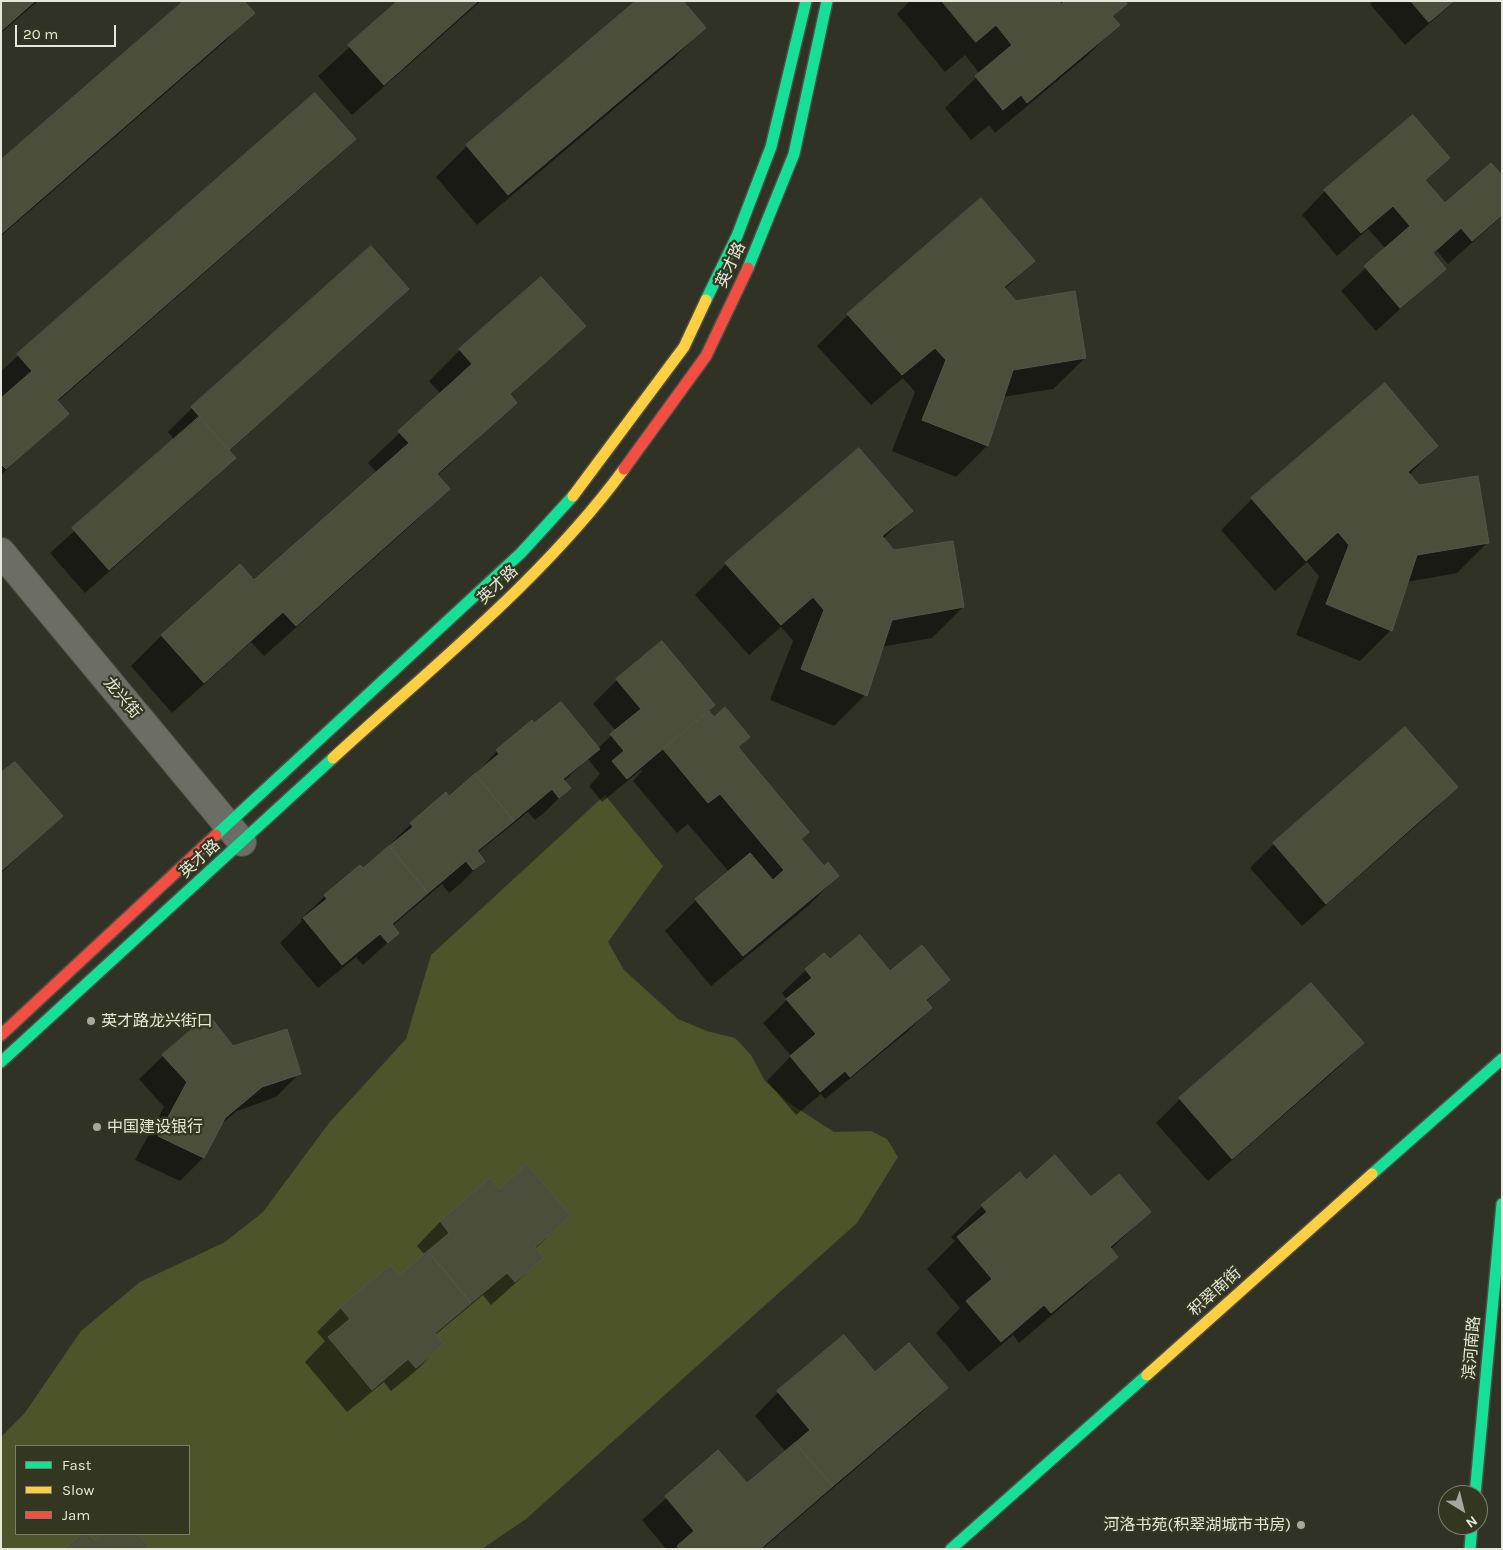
<!DOCTYPE html>
<html>
<head>
<meta charset="utf-8">
<style>
	body { margin:0 }
	#map { position:relative; width:1503px; height:1550px; overflow:hidden; background:#303226; font-family:Karla,sans-serif }
	canvas { display:block }
	.frame { position:absolute; inset:0; border:2px solid #e4e7da; pointer-events:none }
	.legend { position:absolute; left:15px; top:1445px; width:175px; height:90px; box-sizing:border-box; background:#333721; border:1px solid #7a7d6b; margin:0; padding:6px 9px; list-style:none; font-size:15px; color:#e4e7da }
	.legend li { display:flex; align-items:center; gap:10px; height:25px }
	.legend b { width:25px; border:1px solid #7a7d6b }
	.north { position:absolute; left:1438px; top:1485px; width:50px; height:50px; box-sizing:border-box; background:#333721; border:1px solid #7a7d6b; border-radius:50%; rotate:144deg; font-size:14px; font-weight:700; line-height:20px; text-align:center; color:#e4e7da }
	.north::after { content:''; display:block; margin:auto; width:18px; height:22px; background:#a5a89b; clip-path:polygon(50% 0,100% 100%,50% 72%,0 100%) }
	.scale { position:absolute; left:15px; top:25px; width:101px; height:22px; box-sizing:border-box; border:2px solid #e4e7da; border-top:0; padding-left:6px; font-size:15px; line-height:18px; white-space:nowrap; color:#e4e7da; -webkit-text-stroke:4px #333721; paint-order:stroke }
</style>
</head>
<body>
<div id="map">
<canvas width="1503" height="1550"></canvas>
<div class="frame"></div>
<ul class="legend">
<li><b style="height:6px;background:#16e098"></b>Fast</li>
<li><b style="height:6px;background:#ffcf43"></b>Slow</li>
<li><b style="height:6px;background:#f24e42"></b>Jam</li>
</ul>
<div class="north">N</div>
<div class="scale">20 m</div>
</div>
<script>
const ctx = document.querySelector('canvas').getContext('2d');
ctx.lineJoin = 'round';
function fillPath(path, color) {
  ctx.fillStyle = color;
  ctx.fill(path, 'evenodd');
}
function trace(path, color, width, dash) {
  ctx.strokeStyle = color;
  ctx.lineWidth = width;
  ctx.lineCap = dash ? 'butt' : 'round';
  ctx.setLineDash(dash || []);
  ctx.stroke(path);
}
function label(font, color, halo, rows, align = 'center') {
  ctx.font = font + ' Karla,"Noto Sans SC",sans-serif';
  ctx.lineWidth = 4.5;
  ctx.setLineDash([]);
  ctx.textBaseline = 'middle';
  ctx.strokeStyle = halo;
  ctx.fillStyle = color;
  for (const [text, x, y, turn = 0] of rows) {
    ctx.save();
    ctx.translate(x, y);
    ctx.rotate((+turn || 0) * Math.PI / 180);
    ctx.textAlign = isNaN(turn) ? turn : align;
    if (halo) ctx.strokeText(text, 0, 0);
    ctx.fillText(text, 0, 0);
    ctx.restore();
  }
}
fillPath(new Path2D(`
	M 605,795 L 663,866 L 608,942 L 624,970 L 678,1019 L 707,1031 L 735,1038 L 751,1055 L 765,1081 L 789,1103 L 834,1132 L 871,1131 L 887,1139 L 898,1157 L 857,1223 L 526,1519 L 482,1549 L 1,1549 L 1,1437 L 24,1414 L 81,1331 L 140,1282 L 225,1242 L 263,1212 L 329,1123 L 406,1039 L 431,955 ZM 16,1446 L 189,1446 L 189,1534 L 16,1534 Z`), '#4d542a');
fillPath(new Path2D(`
	M 1,1 L 38,1 L 1,33 Z
	M 400,1 L 481,1 L 352,115 L 318,76 Z
	M 910,1 L 1057,1 L 1061,6 L 1125,4 L 1111,17 L 1118,25 L 1087,56 L 995,133 L 989,125 L 971,140 L 945,108 L 980,74 L 965,55 L 945,72 L 897,14 Z
	M 1373,1 L 1455,1 L 1405,45 L 1370,4 Z
	M 253,13 L 222,44 L 1,236 L 1,162 Z
	M 704,28 L 673,59 L 477,225 L 436,177 L 467,146 Z
	M 315,94 L 354,138 L 323,169 L 57,402 L 67,414 L 1,475 L 1,371 Z
	M 1448,158 L 1424,181 L 1445,205 L 1502,177 L 1502,216 L 1448,264 L 1437,251 L 1432,255 L 1444,269 L 1376,331 L 1341,291 L 1386,249 L 1368,229 L 1337,256 L 1302,215 L 1325,191 Z
	M 371,248 L 407,289 L 229,451 L 234,458 L 211,481 L 85,593 L 50,553 L 175,440 L 168,432 L 192,408 Z
	M 1033,261 L 1005,289 L 1015,302 L 1085,358 L 1053,389 L 1003,397 L 987,446 L 956,477 L 892,451 L 915,392 L 903,378 L 871,405 L 817,346 L 848,315 Z
	M 541,278 L 584,326 L 510,395 L 516,403 L 437,476 L 448,489 L 417,520 L 264,656 L 251,642 L 172,713 L 131,666 L 161,636 L 254,582 L 377,473 L 368,463 L 441,394 L 429,381 L 460,350 Z
	M 1437,446 L 1409,475 L 1419,487 L 1488,542 L 1457,573 L 1407,582 L 1391,630 L 1360,661 L 1296,635 L 1319,576 L 1307,562 L 1275,591 L 1221,530 L 1252,499 Z
	M 911,511 L 883,539 L 894,551 L 963,607 L 932,638 L 881,647 L 865,695 L 834,726 L 770,700 L 793,641 L 781,627 L 749,655 L 695,595 L 726,564 Z
	M 617,680 L 714,705 L 707,712 L 737,748 L 800,839 L 823,868 L 838,876 L 807,907 L 711,986 L 665,931 L 696,900 L 729,872 L 688,824 L 677,833 L 633,781 L 642,771 L 641,770 L 602,802 L 589,786 L 600,774 L 588,759 L 564,781 L 569,788 L 545,812 L 535,820 L 528,812 L 477,853 L 483,861 L 460,884 L 449,893 L 442,884 L 392,926 L 398,933 L 363,965 L 356,957 L 318,988 L 280,943 L 302,921 L 301,919 L 325,896 L 360,867 L 363,870 L 388,849 L 387,847 L 411,824 L 449,797 L 474,776 L 497,751 L 532,722 L 598,748 L 616,731 L 593,704 Z
	M 1405,729 L 1456,787 L 1433,811 L 1302,926 L 1250,868 L 1274,844 Z
	M 1,775 L 61,816 L 1,873 Z
	M 830,961 L 890,973 L 949,980 L 926,1002 L 931,1008 L 907,1032 L 825,1099 L 821,1094 L 796,1115 L 767,1081 L 791,1056 L 763,1023 L 787,1000 L 782,993 L 806,970 Z
	M 1311,984 L 1363,1043 L 1339,1067 L 1208,1181 L 1156,1123 L 1180,1099 Z
	M 233,1047 L 300,1073 L 276,1097 L 237,1111 L 220,1125 L 203,1158 L 180,1181 L 135,1160 L 164,1107 L 139,1079 L 163,1056 Z
	M 490,1180 L 498,1190 L 569,1216 L 535,1249 L 542,1258 L 518,1281 L 491,1305 L 483,1295 L 435,1335 L 442,1344 L 419,1368 L 391,1391 L 384,1382 L 347,1412 L 305,1362 L 325,1341 L 317,1332 L 341,1308 L 390,1267 L 399,1277 L 425,1255 L 417,1246 L 440,1222 Z
	M 1025,1182 L 1150,1212 L 1110,1250 L 1116,1256 L 1085,1287 L 1019,1343 L 1013,1335 L 969,1372 L 936,1333 L 960,1308 L 927,1269 L 955,1241 L 951,1237 L 982,1206 Z
	M 875,1374 L 946,1388 L 922,1412 L 762,1549 L 666,1549 L 642,1520 L 718,1452 L 747,1485 L 786,1452 L 755,1416 L 778,1392 Z`), '#0007');
const building = new Path2D(`
	M 1,1 L 35,1 L 1,31 Z
	M 184,1 L 244,1 L 255,13 L 1,234 L 1,160 Z
	M 398,1 L 478,1 L 384,85 L 348,45 Z
	M 636,1 L 683,1 L 706,28 L 508,195 L 466,145 Z
	M 942,1 L 1059,1 L 1061,5 L 1065,1 L 1125,1 L 1127,4 L 1112,16 L 1120,25 L 1027,103 L 1021,95 L 1003,110 L 975,76 L 1012,45 L 996,25 L 976,42 Z
	M 1411,1 L 1454,1 L 1429,22 Z
	M 315,93 L 356,139 L 57,400 L 69,414 L 6,469 L 1,464 L 1,398 L 32,371 L 17,354 Z
	M 1413,115 L 1450,158 L 1425,180 L 1445,203 L 1491,163 L 1502,175 L 1502,215 L 1472,241 L 1461,228 L 1433,253 L 1446,269 L 1400,308 L 1364,266 L 1410,226 L 1393,206 L 1361,233 L 1324,190 Z
	M 981,198 L 1035,261 L 1004,287 L 1016,301 L 1075,291 L 1086,358 L 1013,370 L 988,446 L 922,420 L 946,360 L 935,348 L 902,375 L 847,314 Z
	M 371,246 L 409,289 L 229,450 L 191,407 Z
	M 541,277 L 586,326 L 510,394 L 517,403 L 437,474 L 450,489 L 296,626 L 283,612 L 204,683 L 161,635 L 240,564 L 254,580 L 409,443 L 398,431 L 472,364 L 459,349 Z
	M 1385,383 L 1438,446 L 1408,472 L 1419,485 L 1478,476 L 1489,543 L 1417,555 L 1392,631 L 1326,604 L 1349,545 L 1338,532 L 1306,561 L 1251,498 Z
	M 199,417 L 236,458 L 109,570 L 72,528 Z
	M 859,448 L 913,511 L 882,536 L 894,550 L 953,541 L 964,607 L 892,620 L 867,696 L 801,669 L 824,610 L 813,597 L 781,625 L 725,563 Z
	M 662,641 L 715,705 L 627,779 L 612,761 L 624,751 L 610,734 L 641,709 L 616,679 Z
	M 561,702 L 600,749 L 563,779 L 571,788 L 559,798 L 552,789 L 514,821 L 475,774 L 499,754 L 496,750 L 532,720 L 534,723 Z
	M 725,707 L 750,737 L 738,747 L 809,832 L 801,839 L 824,866 L 828,862 L 839,876 L 743,956 L 695,899 L 750,853 L 773,880 L 784,870 L 720,794 L 708,803 L 663,749 L 709,711 L 714,717 Z
	M 1405,727 L 1458,787 L 1326,904 L 1273,843 Z
	M 15,762 L 63,816 L 1,871 L 1,773 Z
	M 475,774 L 514,821 L 477,851 L 485,861 L 473,870 L 466,861 L 428,893 L 389,846 L 413,827 L 410,823 L 446,792 L 449,796 Z
	M 389,846 L 428,893 L 392,924 L 399,933 L 388,943 L 380,934 L 342,965 L 303,918 L 327,899 L 324,895 L 360,865 L 363,868 Z
	M 860,935 L 890,971 L 922,945 L 950,980 L 926,1000 L 932,1008 L 850,1077 L 845,1071 L 820,1092 L 790,1056 L 816,1034 L 786,999 L 812,978 L 805,969 L 824,953 L 830,959 Z
	M 1311,983 L 1364,1043 L 1232,1159 L 1179,1098 Z
	M 209,1015 L 233,1046 L 287,1029 L 301,1074 L 262,1087 L 225,1118 L 204,1158 L 158,1136 L 187,1082 L 162,1055 Z
	M 1055,1155 L 1091,1197 L 1119,1174 L 1151,1212 L 1110,1247 L 1118,1257 L 1051,1313 L 1044,1305 L 1001,1342 L 966,1301 L 992,1279 L 957,1237 L 987,1212 L 981,1205 L 1020,1172 L 1026,1180 Z
	M 527,1164 L 571,1216 L 535,1247 L 544,1258 L 515,1282 L 507,1273 L 471,1303 L 428,1251 L 449,1233 L 440,1221 L 490,1178 L 499,1189 Z
	M 428,1251 L 471,1303 L 435,1333 L 444,1344 L 416,1368 L 408,1359 L 372,1390 L 328,1337 L 350,1319 L 340,1307 L 390,1265 L 399,1275 Z
	M 844,1335 L 875,1372 L 909,1343 L 948,1388 L 833,1486 L 795,1443 L 810,1430 L 777,1391 Z
	M 795,1443 L 833,1486 L 760,1549 L 679,1549 L 677,1546 L 694,1531 L 665,1496 L 718,1450 L 747,1483 Z
	M 82,1534 L 89,1534 L 95,1540 L 103,1534 L 138,1534 L 151,1549 L 64,1549 Z`);
fillPath(building, '#4b4e3b');
trace(building, '#54564c', 1);
const street = new Path2D(`
	M 1,552 L 242,842`);
const fast = new Path2D(`
	M 748,268 L 794,154 L 827,1
	M 706,300 L 737,236 L 771,147 L 806,1
	M 216,835 L 521,553 L 573,496
	M 1,1062 L 333,758
	M 1372,1174 L 1502,1059
	M 1475,1495 L 1502,1204
	M 951,1549 L 1147,1375
	M 1470,1549 L 1472,1525`);
const slow = new Path2D(`
	M 573,496 L 684,347 L 706,300
	M 333,758 C 432,667 545,577 624,469
	M 1147,1375 L 1372,1174`);
const jam = new Path2D(`
	M 624,469 L 706,356 L 748,268
	M 1,1035 L 216,835`);
trace(street, '#4d4f44', 30);
trace(fast, '#4d4f44', 14);
trace(slow, '#4d4f44', 14);
trace(jam, '#4d4f44', 14);
trace(street, '#6c6e65', 28);
trace(fast, '#16e098', 11);
trace(slow, '#ffcf43', 11);
trace(jam, '#f24e42', 11);
for (const [x, y, r, color] of [
	[91,1021,5,"#a5a89b"],
	[97,1127,5,"#a5a89b"],
	[1301,1525,5,"#a5a89b"]
]) {
  const dot = new Path2D();
  dot.arc(x, y, r, 0, 2 * Math.PI);
  ctx.fillStyle = color;
  ctx.fill(dot);
  trace(dot, '#333721', 2);
}
label('16px', '#e4e7da', '#333721', [
	["英才路",731,265,-65],
	["英才路",498,585,-43],
	["龙兴街",122,698,50],
	["英才路",200,859,-42],
	["积翠南街",1215,1292,-42],
	["滨河南路",1472,1348,-85]
]);
label('16px', '#e4e7da', '#333721', [
	["英才路龙兴街口",101,1021],
	["中国建设银行",107,1127],
	["河洛书苑(积翠湖城市书房)",1291,1525,"right"]
], 'left');
</script>
</body>
</html>
